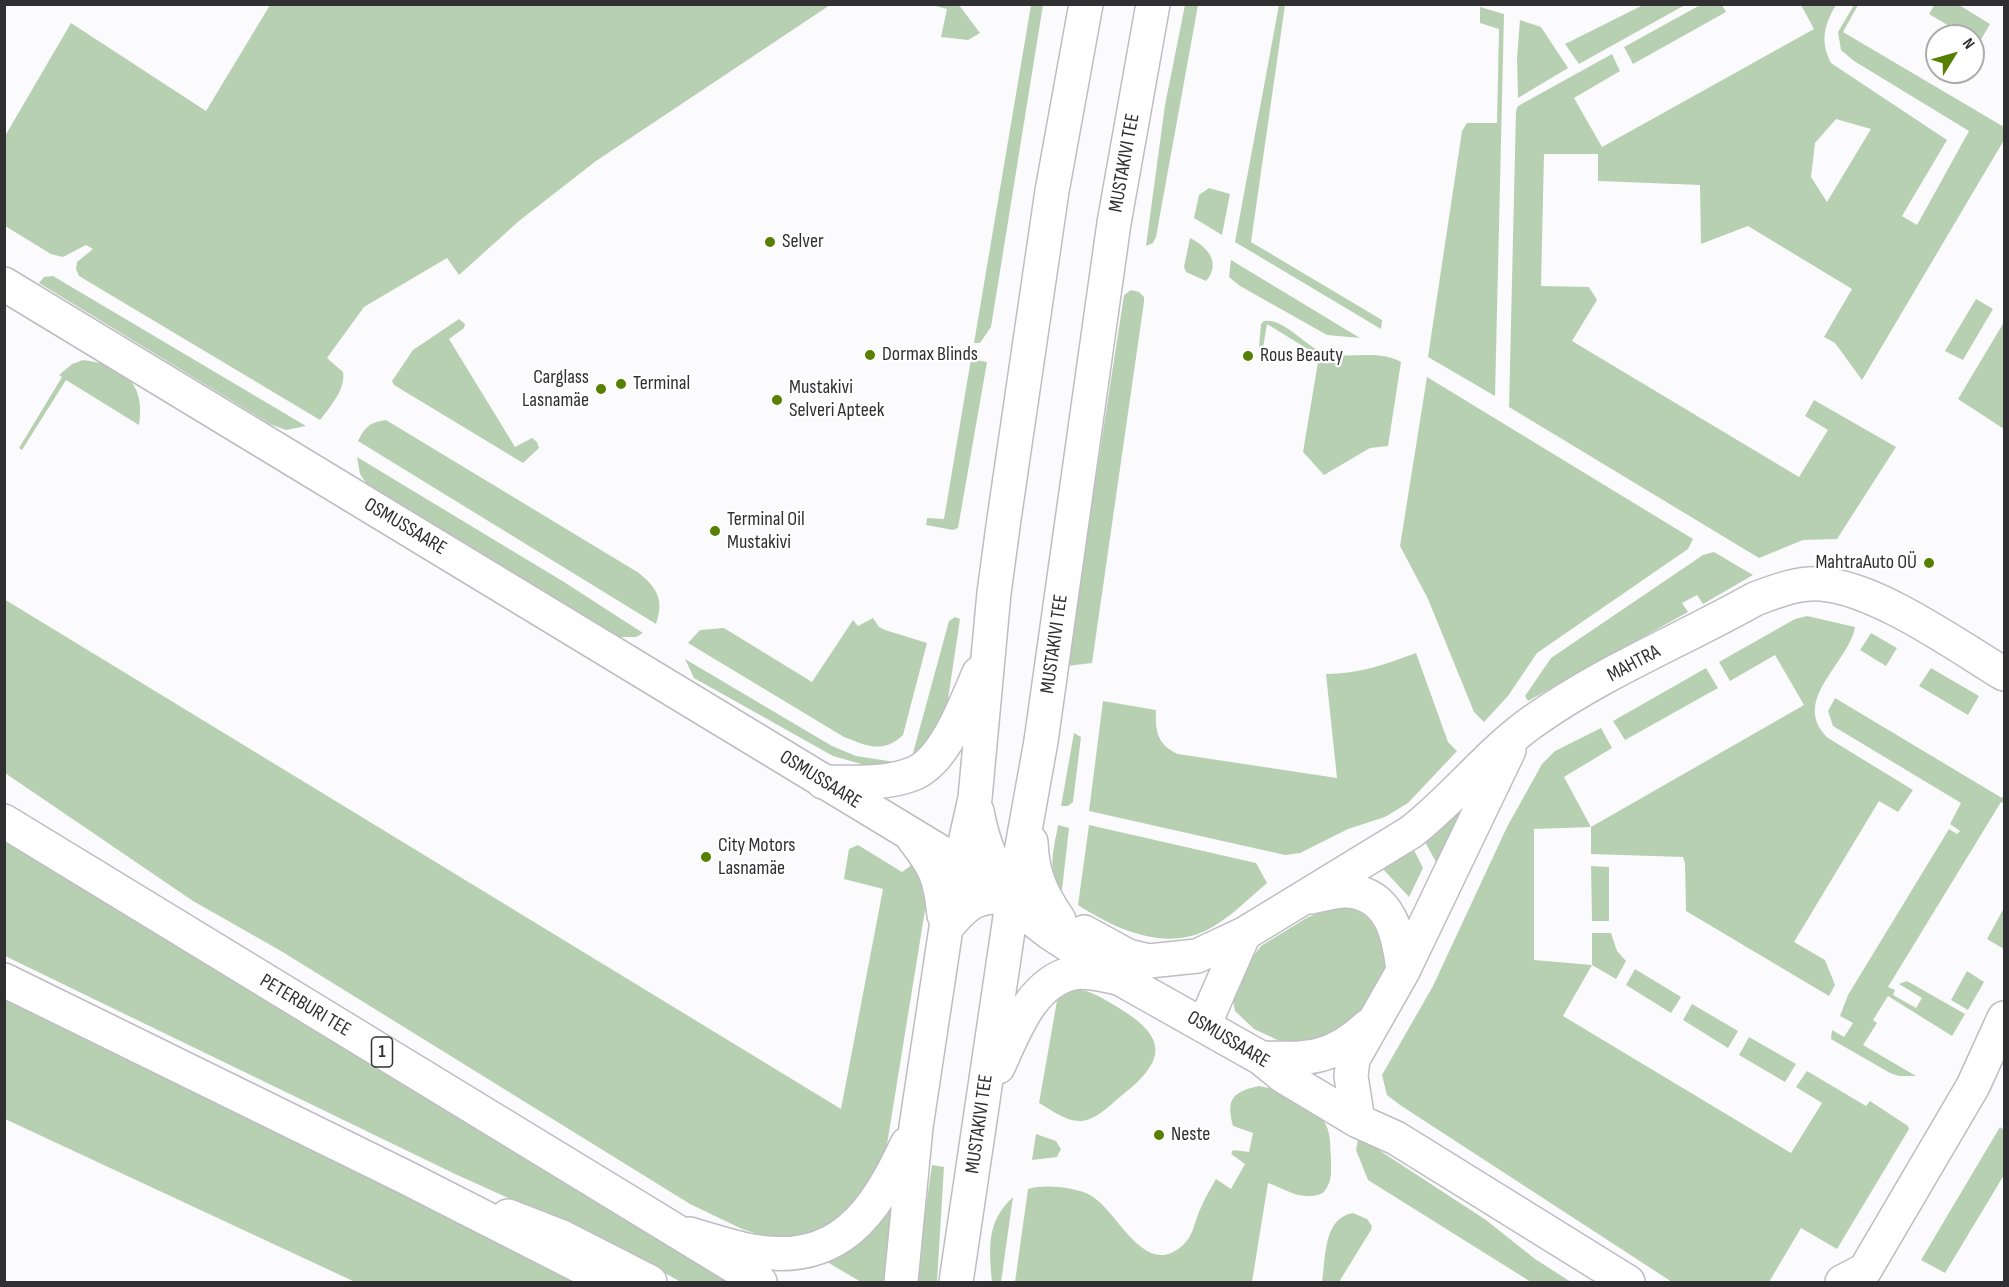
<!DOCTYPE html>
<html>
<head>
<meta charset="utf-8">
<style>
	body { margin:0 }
	#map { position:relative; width:2009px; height:1287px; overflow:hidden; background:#fbfbfe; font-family:"Sofia Sans Condensed",sans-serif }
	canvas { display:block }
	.frame { position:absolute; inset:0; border:6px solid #303032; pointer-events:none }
	.north { position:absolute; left:1925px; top:24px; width:60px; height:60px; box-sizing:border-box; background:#fff; border:2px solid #acacad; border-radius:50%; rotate:53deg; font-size:16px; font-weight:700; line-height:24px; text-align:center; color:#303032 }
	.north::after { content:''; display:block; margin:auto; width:21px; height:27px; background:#577f00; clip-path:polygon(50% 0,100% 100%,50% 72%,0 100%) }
</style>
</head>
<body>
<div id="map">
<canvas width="2009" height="1287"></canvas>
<div class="frame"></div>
<div class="north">N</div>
</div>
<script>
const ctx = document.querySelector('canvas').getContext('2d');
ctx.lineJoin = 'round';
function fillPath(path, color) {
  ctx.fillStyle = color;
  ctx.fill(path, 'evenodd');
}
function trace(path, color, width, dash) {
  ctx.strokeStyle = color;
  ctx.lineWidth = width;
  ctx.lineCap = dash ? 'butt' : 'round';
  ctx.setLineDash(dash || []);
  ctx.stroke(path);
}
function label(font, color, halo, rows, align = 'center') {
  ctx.font = font + ' "Sofia Sans Condensed",sans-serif';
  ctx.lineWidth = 4.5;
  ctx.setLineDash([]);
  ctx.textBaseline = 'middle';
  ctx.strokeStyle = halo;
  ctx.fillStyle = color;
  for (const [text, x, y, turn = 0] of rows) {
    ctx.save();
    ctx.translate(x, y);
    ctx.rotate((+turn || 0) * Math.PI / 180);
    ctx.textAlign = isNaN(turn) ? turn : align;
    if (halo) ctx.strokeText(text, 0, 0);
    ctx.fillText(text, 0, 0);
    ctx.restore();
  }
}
fillPath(new Path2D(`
	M 1702,4 L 1722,5 L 1726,12 L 1633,64 L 1624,47 Z
	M 1935,4 L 1959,5 L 1990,24 L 1979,43 L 1973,40 L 1973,36 L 1966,36 L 1929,14 Z
	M 270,5 L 271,4 L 830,5 L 596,161 L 519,221 L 459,275 L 447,258 L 364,307 L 327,358 L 343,372 C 346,389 330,407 320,420 L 79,276 L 76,269 L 77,262 L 93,249 L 86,245 L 63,257 L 51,254 L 5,226 L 5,136 L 71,23 L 206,111 Z
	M 932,5 L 959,5 L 980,33 L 968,40 L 941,37 L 947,9 Z
	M 1031,5 L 1043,5 L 991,327 L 980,343 L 974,343 Z
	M 1185,5 L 1198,5 L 1156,237 L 1153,243 L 1146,246 L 1165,105 Z
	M 1279,5 L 1285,5 L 1251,242 L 1382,320 L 1381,329 L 1235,242 Z
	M 1643,5 L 1685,5 L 1579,64 L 1565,44 Z
	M 1858,5 L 1843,32 L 2004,127 L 2004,140 L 1862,380 L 1835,343 L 1824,337 L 1852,289 L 1748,226 L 1701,244 L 1700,185 L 1598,181 L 1598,154 L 1544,154 L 1541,286 L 1589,287 L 1597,300 L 1572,341 L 1799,477 L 1828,430 L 1805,416 L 1814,400 L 1896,447 L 1837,539 L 1803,540 L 1759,558 L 1509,407 L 1516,111 L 1518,106 L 1612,54 L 1620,71 L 1574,98 L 1602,147 L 1814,29 L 1801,5 L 1836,5 C 1824,25 1820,41 1831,63 L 1947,140 L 1902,216 L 1917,225 L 1969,131 L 1854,61 L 1841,50 L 1838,32 L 1854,5 ZM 1836,119 L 1871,129 L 1827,202 L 1811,177 L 1815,143 Z
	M 1480,7 L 1504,14 L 1495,396 L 1428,357 L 1462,131 L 1467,123 L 1497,123 L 1499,29 L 1480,23 Z
	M 1520,20 L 1541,27 L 1568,68 L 1518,98 L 1517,58 Z
	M 1209,188 L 1230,194 L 1222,235 L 1194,218 L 1199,195 Z
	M 1190,238 C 1207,246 1222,263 1206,281 L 1186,272 L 1184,267 Z
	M 1231,260 L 1360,338 L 1327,335 L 1240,286 L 1229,277 Z
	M 53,276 L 306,426 L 286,430 L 270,424 L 39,283 L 44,277 Z
	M 1131,290 L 1139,292 L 1144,297 L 1144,302 L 1092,663 L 1067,666 L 1124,295 Z
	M 1976,299 L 1993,309 L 1963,360 L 1945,351 Z
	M 459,319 L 465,324 L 464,328 L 449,339 L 515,447 L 532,438 L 537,442 L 539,448 L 523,463 L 394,385 L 392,381 L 413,350 Z
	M 1264,321 C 1284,318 1304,345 1322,352 C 1347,361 1376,348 1401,362 L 1388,446 L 1370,448 L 1324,475 L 1303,452 L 1319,356 L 1267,324 L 1263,348 L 1259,347 L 1261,324 Z
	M 2004,322 L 2004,429 L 1958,399 Z
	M 971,359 L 987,362 L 958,528 L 953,530 L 926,525 L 927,518 L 944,519 Z
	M 83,360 C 123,365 146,383 139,425 L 66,380 L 22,450 L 19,448 L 62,377 L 59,375 L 72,364 Z
	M 1427,377 L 1693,539 L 1688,549 L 1537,653 L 1508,696 L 1484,722 L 1474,712 L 1428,599 L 1400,546 Z
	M 386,420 L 639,573 C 658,589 664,600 656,624 L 358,441 C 365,427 370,422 386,420 Z
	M 357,457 L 564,582 L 643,633 L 636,637 L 620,637 L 366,483 L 360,474 Z
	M 1714,552 L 1753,575 L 1703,604 L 1697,595 L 1682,603 L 1688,612 L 1528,701 L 1525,696 L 1551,658 L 1703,555 Z
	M 4,599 L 841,1109 L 883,889 L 844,879 L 849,849 L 858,845 L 902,872 L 913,864 L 922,875 L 927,898 L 884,1163 L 836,1226 L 779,1241 L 742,1229 L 690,1204 L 281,951 L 193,901 L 5,773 Z
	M 1807,616 L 1855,627 C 1849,663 1789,701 1828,738 L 1913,790 L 1898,812 L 1879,801 L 1794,942 L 1825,960 L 1835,985 L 1829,996 L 1686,911 L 1685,863 L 1683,857 L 1591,854 L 1591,827 L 1534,829 L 1534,960 L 1592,965 L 1592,933 L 1611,933 L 1617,951 L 1626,961 L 1616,979 L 1592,965 L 1563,1016 L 1791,1153 L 1822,1103 L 1796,1087 L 1807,1071 L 1866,1106 L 1870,1101 L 1908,1126 L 1909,1129 L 1837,1249 L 1801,1228 L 1769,1282 L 1672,1282 L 1400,1105 L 1387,1095 L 1382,1075 L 1433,986 L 1507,827 L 1542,764 L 1555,751 L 1601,728 L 1612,748 L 1564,777 L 1591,827 L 1804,705 L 1775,655 L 1730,681 L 1719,662 L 1795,619 Z
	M 955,617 L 960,619 L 947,706 L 941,724 L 915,759 L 913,753 L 949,621 Z
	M 873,618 L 879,627 L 885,630 L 927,643 L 903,735 C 883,754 867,746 844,737 L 688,643 L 700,630 L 724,628 L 812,682 L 853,620 L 858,626 Z
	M 1871,633 L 1897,648 L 1886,666 L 1860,650 Z
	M 1416,653 L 1448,742 L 1457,751 L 1408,803 L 1385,817 L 1348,829 L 1300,853 L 1285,855 L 1089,811 L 1103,701 L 1156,710 C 1155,730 1157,745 1178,754 L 1337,778 L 1326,674 C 1359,674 1386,664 1416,653 Z
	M 685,659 L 832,746 L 856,756 L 895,762 L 899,766 L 868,766 L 833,756 L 694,678 Z
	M 1706,668 L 1718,688 L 1625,740 L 1613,721 Z
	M 1931,668 L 1979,696 L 1968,715 L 1919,686 Z
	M 1835,698 L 2002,798 L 2004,794 L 2004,803 L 2001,802 L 1888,987 L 1895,990 L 1893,995 L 1916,1008 L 1922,998 L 1899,984 L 1907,981 L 1965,1014 L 1952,1036 L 1888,996 L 1873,1020 L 1877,1023 L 1863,1045 L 1916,1076 L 1899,1076 L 1890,1073 L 1831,1039 L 1832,1030 L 1844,1037 L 1853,1023 L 1840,1016 L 1848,995 L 1949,829 L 1957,834 L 1960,831 L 1950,824 L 1961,803 L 1833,726 L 1828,711 Z
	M 1074,733 L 1081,737 L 1073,802 L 1068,806 L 1061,806 Z
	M 1461,806 L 1463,810 L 1436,862 L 1425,842 Z
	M 1058,825 L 1069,828 L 1062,890 C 1045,874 1055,845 1058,825 Z
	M 1089,825 L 1256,863 L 1267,883 C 1248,899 1228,920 1205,931 C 1163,951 1113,928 1078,905 Z
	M 4,839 L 728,1282 L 681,1282 L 617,1247 L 455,1174 L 5,956 Z
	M 1414,850 L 1423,868 L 1409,897 L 1382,868 Z
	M 1591,866 L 1609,867 L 1609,921 L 1592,921 Z
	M 1337,907 C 1375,909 1379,933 1387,964 L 1359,1017 L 1315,1043 L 1282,1042 L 1254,1029 L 1235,1011 L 1233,1000 L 1250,960 L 1261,946 L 1308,917 Z
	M 2004,908 L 2004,949 L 1987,939 Z
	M 1635,969 L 1681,997 L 1671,1013 L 1626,985 Z
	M 1967,971 L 1984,982 L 1968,1010 L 1951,1000 Z
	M 1072,989 C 1091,989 1103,999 1119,1008 C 1170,1039 1165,1062 1120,1097 C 1109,1106 1096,1120 1081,1121 C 1066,1122 1052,1110 1039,1103 L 1058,995 Z
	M 5,999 L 268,1122 L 578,1282 L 355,1282 L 5,1119 Z
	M 1692,1004 L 1738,1031 L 1728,1048 L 1683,1020 Z
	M 1749,1037 L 1796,1064 L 1785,1082 L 1739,1055 Z
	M 1259,1086 C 1279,1089 1317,1105 1326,1125 C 1331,1135 1330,1147 1331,1158 C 1331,1172 1333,1181 1323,1193 C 1302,1202 1288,1190 1268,1183 L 1252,1282 L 1015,1282 L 1028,1189 C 1045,1184 1074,1187 1090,1195 C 1118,1210 1144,1281 1183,1245 C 1193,1236 1194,1224 1199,1212 C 1203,1201 1210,1190 1216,1179 L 1231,1189 L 1245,1164 L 1231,1154 L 1233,1150 L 1249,1152 L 1253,1133 L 1233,1126 C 1226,1099 1232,1092 1259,1086 Z
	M 2000,1127 L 2004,1130 L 2004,1175 L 1945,1273 L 1921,1260 Z
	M 1036,1134 L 1056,1141 L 1061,1149 L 1057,1157 L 1032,1160 Z
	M 1362,1139 L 1486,1220 L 1535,1259 L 1571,1282 L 1531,1282 L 1368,1180 L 1356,1150 L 1358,1140 Z
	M 932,1165 L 944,1167 L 937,1282 L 915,1282 Z
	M 1013,1197 L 1001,1282 L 992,1282 C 989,1248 986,1222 1013,1197 Z
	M 895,1199 L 885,1282 L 861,1282 L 822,1259 Z
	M 1353,1213 L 1367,1219 L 1372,1226 L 1371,1230 L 1339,1282 L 1322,1282 C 1326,1257 1323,1218 1353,1213 Z`), '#b8d0b2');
const minor = new Path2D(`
	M 4,284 L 962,865 L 1013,897 L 1028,916 L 1050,933 L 1119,978 L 1261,1058 L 1283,1076 L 1358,1121 L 1396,1138 L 1628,1282
	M 1311,897 C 1322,895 1337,890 1348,891 C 1391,894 1399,936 1403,971
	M 1084,932 L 1128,956 L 1149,961 L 1197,956 L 1244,934 L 1411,832 C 1455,798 1489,752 1535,720 C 1603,672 1682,640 1755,599 C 1776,591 1799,582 1822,584 C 1878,589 1956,645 2004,674
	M 1204,1025 L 1244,934
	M 1261,1058 C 1307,1059 1332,1060 1368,1026
	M 1358,1121 L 1351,1076 L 1353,1059 L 1403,971 L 1509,750
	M 1842,1282 L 1865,1270 L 1973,1086 L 2004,1018`);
const major = new Path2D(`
	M 823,782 C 853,782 887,785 915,773 C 946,759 966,702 979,673
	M 977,811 C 983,845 994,869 1013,897
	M 913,838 C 936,868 940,877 944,915
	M 1031,842 C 1032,873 1041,894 1059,920
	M 946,928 C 968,901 977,895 1013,897
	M 998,1067 C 1014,1033 1031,982 1073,973 C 1086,970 1106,976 1119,978
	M 508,1216 L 562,1237 L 650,1282
	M 690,1234 C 710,1240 731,1247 752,1251 C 839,1266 874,1214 907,1144
	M 901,1282 L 916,1127 L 946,928 L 975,798 L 994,593 L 1004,519 L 1052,191 L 1086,4
	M 956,1282 L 1013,897 L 1041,741 L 1114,223 L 1153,4`);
const highway = new Path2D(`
	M 4,821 L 760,1282
	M 4,980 L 405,1177 L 611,1282`);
trace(minor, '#bdbdc3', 36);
trace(major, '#bdbdc3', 36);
trace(highway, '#bdbdc3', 36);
trace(minor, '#fff', 33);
trace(major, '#fff', 33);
trace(highway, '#fff', 33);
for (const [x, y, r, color] of [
	[770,242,6,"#577f00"],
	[870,355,6,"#577f00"],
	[1248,356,6,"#577f00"],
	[621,384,6,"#577f00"],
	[601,389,6,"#577f00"],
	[777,400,6,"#577f00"],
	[715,531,6,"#577f00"],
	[1929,563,6,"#577f00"],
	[706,857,6,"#577f00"],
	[1159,1135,6,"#577f00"]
]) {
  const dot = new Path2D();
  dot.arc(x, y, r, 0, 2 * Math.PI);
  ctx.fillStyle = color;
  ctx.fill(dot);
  trace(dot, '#fff', 2);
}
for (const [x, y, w] of [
	[382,1052,21]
]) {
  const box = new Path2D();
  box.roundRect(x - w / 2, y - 15, w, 30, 4.5);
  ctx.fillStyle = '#fff';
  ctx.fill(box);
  trace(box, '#303032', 1.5);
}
label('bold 18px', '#303032', null, [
	["1",382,1052]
]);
label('20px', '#303032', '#fff', [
	["MUSTAKIVI TEE",1125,163,-80],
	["OSMUSSAARE",405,527,31],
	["MUSTAKIVI TEE",1055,644,-82],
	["MAHTRA",1634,664,-28],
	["OSMUSSAARE",820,780,32],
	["PETERBURI TEE",305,1006,31],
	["OSMUSSAARE",1228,1040,31],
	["MUSTAKIVI TEE",980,1124,-82]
]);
label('20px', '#303032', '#fff', [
	["Selver",782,242],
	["Dormax Blinds",882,355],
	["Rous Beauty",1260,356],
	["Carglass",589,378,"right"],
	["Lasnamäe",589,401,"right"],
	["Terminal",633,384],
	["Mustakivi",789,388],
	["Selveri Apteek",789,411],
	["Terminal Oil",727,520],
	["Mustakivi",727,543],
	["MahtraAuto OÜ",1917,563,"right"],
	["City Motors",718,846],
	["Lasnamäe",718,869],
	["Neste",1171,1135]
], 'left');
</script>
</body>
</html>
